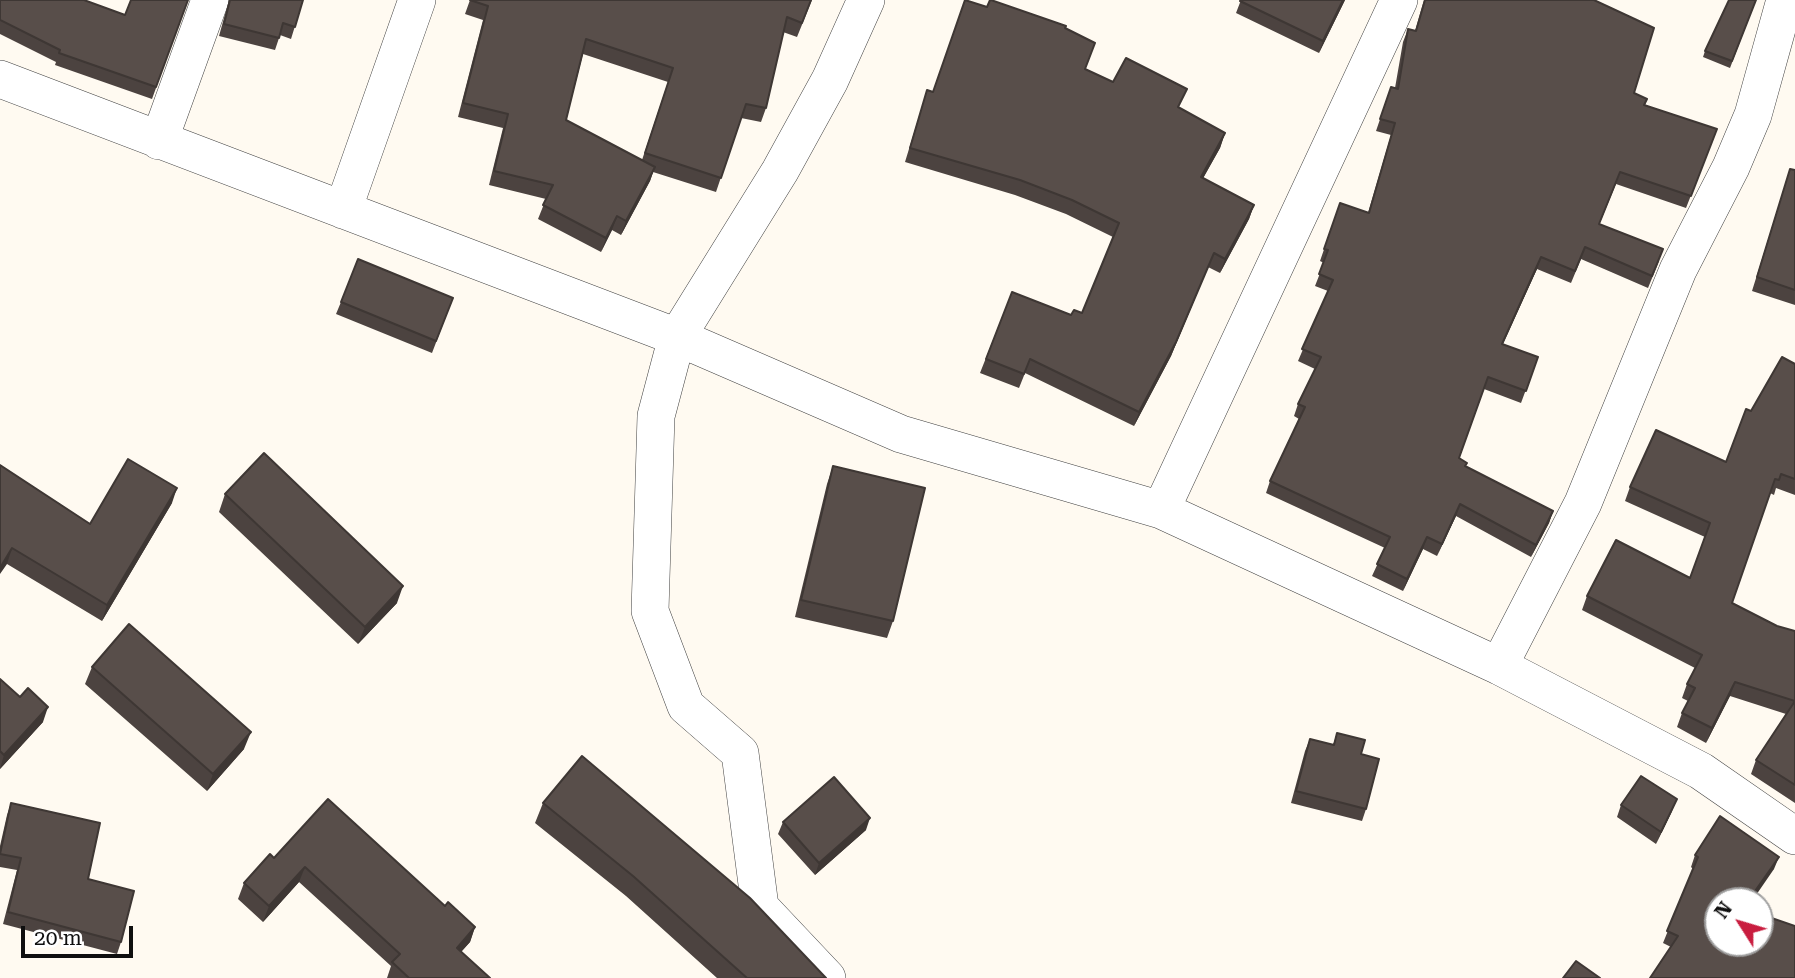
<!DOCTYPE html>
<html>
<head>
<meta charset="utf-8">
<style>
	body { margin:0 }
	#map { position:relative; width:1795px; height:978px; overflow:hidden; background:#fffaf1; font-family:"Roboto Serif",serif }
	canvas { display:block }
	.north { position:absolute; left:1704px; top:887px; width:70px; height:70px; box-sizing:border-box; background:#fff; border:2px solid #9f9f9f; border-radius:50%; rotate:307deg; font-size:19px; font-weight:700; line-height:28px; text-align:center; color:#0f0f0f }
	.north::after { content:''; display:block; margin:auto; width:24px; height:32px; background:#c91d3f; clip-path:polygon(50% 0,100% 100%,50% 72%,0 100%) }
	.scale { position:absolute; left:21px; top:926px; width:112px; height:32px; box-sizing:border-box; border:4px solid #0f0f0f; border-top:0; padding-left:9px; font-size:21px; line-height:24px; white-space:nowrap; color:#0f0f0f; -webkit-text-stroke:5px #fff; paint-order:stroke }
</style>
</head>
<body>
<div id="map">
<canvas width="1795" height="978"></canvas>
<div class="north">N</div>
<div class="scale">20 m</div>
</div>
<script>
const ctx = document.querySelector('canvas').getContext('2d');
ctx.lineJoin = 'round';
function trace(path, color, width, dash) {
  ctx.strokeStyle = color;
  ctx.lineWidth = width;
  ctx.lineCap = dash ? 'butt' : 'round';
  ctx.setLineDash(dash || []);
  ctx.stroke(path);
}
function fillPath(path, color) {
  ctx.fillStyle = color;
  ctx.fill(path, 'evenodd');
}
const minor = new Path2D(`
	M 0,79 L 677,337 L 901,434 L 1161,510 L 1499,666 L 1701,771 L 1795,836
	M 159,141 L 210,0
	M 343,210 L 417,0
	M 1161,510 L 1399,0
	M 1499,666 L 1583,503 L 1678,270 L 1731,167 L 1753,115 L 1785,0
	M 827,978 L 760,907 L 740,753 L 686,706 L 650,611 L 656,416 L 677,337 L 780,171 L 830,80 L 866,0`);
trace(minor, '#424242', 38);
trace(minor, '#fff', 37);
fillPath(new Path2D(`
	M 0,0 L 125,15 L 188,0 L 152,99 L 55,65 L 56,62 L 0,34 Z
	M 229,0 L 303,0 L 291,39 L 280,35 L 275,50 L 219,36 Z
	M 470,0 L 812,0 L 797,37 L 783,32 L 766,108 L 761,122 L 741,118 L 716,192 L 653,172 L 650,181 L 621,235 L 612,230 L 601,252 L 538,219 L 546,199 L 489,185 L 503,128 L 458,117 L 483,20 L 465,14 ZM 583,54 L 668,82 L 642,160 L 566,120 Z
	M 1241,0 L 1345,0 L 1319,53 L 1236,13 Z
	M 1424,0 L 1594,0 L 1634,93 L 1647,99 L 1645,105 L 1717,129 L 1686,208 L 1616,184 L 1599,225 L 1659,261 L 1648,288 L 1581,259 L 1571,283 L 1537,269 L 1503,344 L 1538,357 L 1521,403 L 1484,389 L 1459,458 L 1465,466 L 1553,511 L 1549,523 L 1531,557 L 1456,516 L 1437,556 L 1423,549 L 1403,591 L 1372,576 L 1385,548 L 1266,493 L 1270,481 L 1299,419 L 1294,416 L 1298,404 L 1315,369 L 1298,361 L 1328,291 L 1315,286 L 1324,263 L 1320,261 L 1340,203 L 1368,213 L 1391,135 L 1376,131 L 1391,87 L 1395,88 L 1403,42 L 1408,29 L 1415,31 Z
	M 1756,0 L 1730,68 L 1703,57 L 1705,51 Z
	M 987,7 L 1065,28 L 1086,69 L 1113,82 L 1179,108 L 1225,133 L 1220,148 L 1203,178 L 1254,205 L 1249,219 L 1220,273 L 1208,267 L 1171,356 L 1134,426 L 1025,373 L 1019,388 L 980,373 L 1012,292 L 1071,315 L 1082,313 L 1113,237 L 1066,214 L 1015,195 L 905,162 L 927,90 L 933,92 Z
	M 1790,169 L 1795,170 L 1795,305 L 1752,291 Z
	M 453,298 L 432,353 L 336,314 L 341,302 Z
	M 1795,364 L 1795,495 L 1776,488 L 1774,495 L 1770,493 L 1732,603 L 1777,626 L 1795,631 L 1795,803 L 1751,774 L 1756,760 L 1786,714 L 1730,696 L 1706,743 L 1677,727 L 1682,713 L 1688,701 L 1682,698 L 1687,684 L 1695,668 L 1582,610 L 1587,596 L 1690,578 L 1705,537 L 1625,501 L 1630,487 L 1726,462 L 1751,411 Z
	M 0,465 L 90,524 L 172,503 L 102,621 L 7,564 Z
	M 833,466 L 893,621 L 887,638 L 795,617 L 827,484 Z
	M 225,494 L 397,603 L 358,644 L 219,512 Z
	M 92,667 L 244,749 L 207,791 L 85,684 Z
	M 0,679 L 43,722 L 0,769 Z
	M 1337,733 L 1361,754 L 1366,809 L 1362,821 L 1291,803 L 1305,751 L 1310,739 L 1333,745 Z
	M 11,803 L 88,879 L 121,942 L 117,954 L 3,924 L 17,870 L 0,867 L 0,846 L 7,815 Z
	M 543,803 L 826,978 L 717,978 L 626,896 L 535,823 Z
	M 1621,805 L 1672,811 L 1656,844 L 1617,817 Z
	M 783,822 L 866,830 L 815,875 L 778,834 Z
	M 1695,855 L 1774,869 L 1718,901 L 1671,947 L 1663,943 L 1693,869 L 1691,867 Z
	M 274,858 L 445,906 L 475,927 L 470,942 L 461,952 L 490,978 L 387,978 L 391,966 L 299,882 L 263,922 L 238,899 L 244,883 Z`), '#4c4340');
fillPath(new Path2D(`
	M 1343,0 L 1345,0 L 1319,53 L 1323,41 Z
	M 1225,133 L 1220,148 L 1196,191 L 1201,177 Z
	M 655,167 L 650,181 L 621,235 L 626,221 Z
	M 1254,205 L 1249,219 L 1220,273 L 1225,259 Z
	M 617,216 L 612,230 L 601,252 L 606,238 Z
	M 1214,253 L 1171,356 L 1134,426 L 1139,412 Z
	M 1541,257 L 1537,269 L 1497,356 L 1502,344 Z
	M 177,488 L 172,503 L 102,621 L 107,605 Z
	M 1460,504 L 1456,516 L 1437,556 L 1442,544 Z
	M 1553,511 L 1549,523 L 1531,557 L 1536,545 Z
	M 1427,537 L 1423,549 L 1403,591 L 1407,579 Z
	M 12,548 L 7,564 L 0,574 L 0,568 Z
	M 403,586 L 397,603 L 358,644 L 365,627 Z
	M 1735,682 L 1730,696 L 1706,743 L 1712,728 Z
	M 48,707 L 43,722 L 0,769 L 4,755 Z
	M 251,732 L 244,749 L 207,791 L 213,774 Z
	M 1677,799 L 1672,811 L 1656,844 L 1661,832 Z
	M 870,818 L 866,830 L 815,875 L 819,863 Z
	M 1779,857 L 1774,869 L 1752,901 L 1748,901 Z
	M 305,867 L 299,882 L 263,922 L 269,906 Z
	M 475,927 L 470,942 L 451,963 L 457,948 Z`), '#3e3734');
const building = new Path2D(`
	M 0,0 L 84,0 L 125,15 L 131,0 L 188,0 L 156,87 L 59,53 L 60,50 L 0,20 Z
	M 230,0 L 303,0 L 295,27 L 283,23 L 279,38 L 224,24 Z
	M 470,0 L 811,0 L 802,23 L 787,17 L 766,108 L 746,104 L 721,178 L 645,153 L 673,68 L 586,39 L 566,120 L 655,167 L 626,221 L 617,216 L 606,238 L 543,205 L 553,185 L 494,171 L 508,114 L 463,103 L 488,6 Z
	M 965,0 L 987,7 L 990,0 L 991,0 L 1066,26 L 1065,28 L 1095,43 L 1085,69 L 1113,82 L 1126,58 L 1187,89 L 1178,107 L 1225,133 L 1201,177 L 1254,205 L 1225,259 L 1214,253 L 1176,342 L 1139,412 L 1030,359 L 1024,374 L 986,359 L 1012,292 L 1071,315 L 1074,310 L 1082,313 L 1119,223 L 1072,200 L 1020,180 L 910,148 L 927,90 L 933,92 Z
	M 1241,0 L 1343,0 L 1323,41 L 1240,1 Z
	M 1425,0 L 1594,0 L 1654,28 L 1634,93 L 1647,99 L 1644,105 L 1717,129 L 1691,196 L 1620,172 L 1599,224 L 1663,249 L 1652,276 L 1585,247 L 1575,271 L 1541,257 L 1502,344 L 1538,357 L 1526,391 L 1488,377 L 1459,458 L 1467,463 L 1465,466 L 1553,511 L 1536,545 L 1460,504 L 1442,544 L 1427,537 L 1407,579 L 1377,564 L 1390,537 L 1270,481 L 1305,407 L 1298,404 L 1321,357 L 1302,349 L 1333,280 L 1319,274 L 1328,250 L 1324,249 L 1340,203 L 1369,213 L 1395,123 L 1380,119 L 1391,87 L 1398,89 L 1408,29 L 1416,31 Z
	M 1729,0 L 1756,0 L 1732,61 L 1705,51 Z
	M 1790,169 L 1795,170 L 1795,290 L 1757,277 Z
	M 358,259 L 453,298 L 436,341 L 341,302 Z
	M 1782,357 L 1795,364 L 1795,479 L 1781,474 L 1779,480 L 1775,479 L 1732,603 L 1777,626 L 1795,631 L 1795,785 L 1756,760 L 1795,701 L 1735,682 L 1712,728 L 1682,713 L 1695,688 L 1687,684 L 1702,655 L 1587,596 L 1616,540 L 1690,578 L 1710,523 L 1630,487 L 1656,430 L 1726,462 L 1746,409 L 1751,411 Z
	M 264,453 L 403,586 L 365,627 L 225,494 Z
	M 128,459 L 177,488 L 107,605 L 12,548 L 0,568 L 0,465 L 90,524 Z
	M 833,466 L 925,488 L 893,621 L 801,600 Z
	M 129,624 L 251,732 L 213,774 L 92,667 Z
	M 0,679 L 20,697 L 28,688 L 48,707 L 4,755 L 0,751 Z
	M 1337,733 L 1365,740 L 1361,754 L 1379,759 L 1366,809 L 1296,791 L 1310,739 L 1334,745 Z
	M 582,756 L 750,898 L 826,978 L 747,978 L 633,876 L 543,803 Z
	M 1641,776 L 1677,799 L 1661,832 L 1621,805 Z
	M 834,777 L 870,818 L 819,863 L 783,822 Z
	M 328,799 L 445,906 L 448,902 L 475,927 L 457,948 L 490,978 L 409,978 L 392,962 L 400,954 L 305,867 L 269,906 L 244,883 L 270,854 L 274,858 Z
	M 11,803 L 100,823 L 88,879 L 134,891 L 121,942 L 8,912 L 21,858 L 0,854 Z
	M 1720,816 L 1779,857 L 1748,901 L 1749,901 L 1718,901 L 1718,943 L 1760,943 L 1760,914 L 1795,926 L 1795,978 L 1650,978 L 1678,936 L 1667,931 L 1698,857 L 1695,855 Z
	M 1576,961 L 1600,978 L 1563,978 Z`);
fillPath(building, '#584e4a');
trace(building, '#3e3734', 2);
</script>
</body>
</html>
